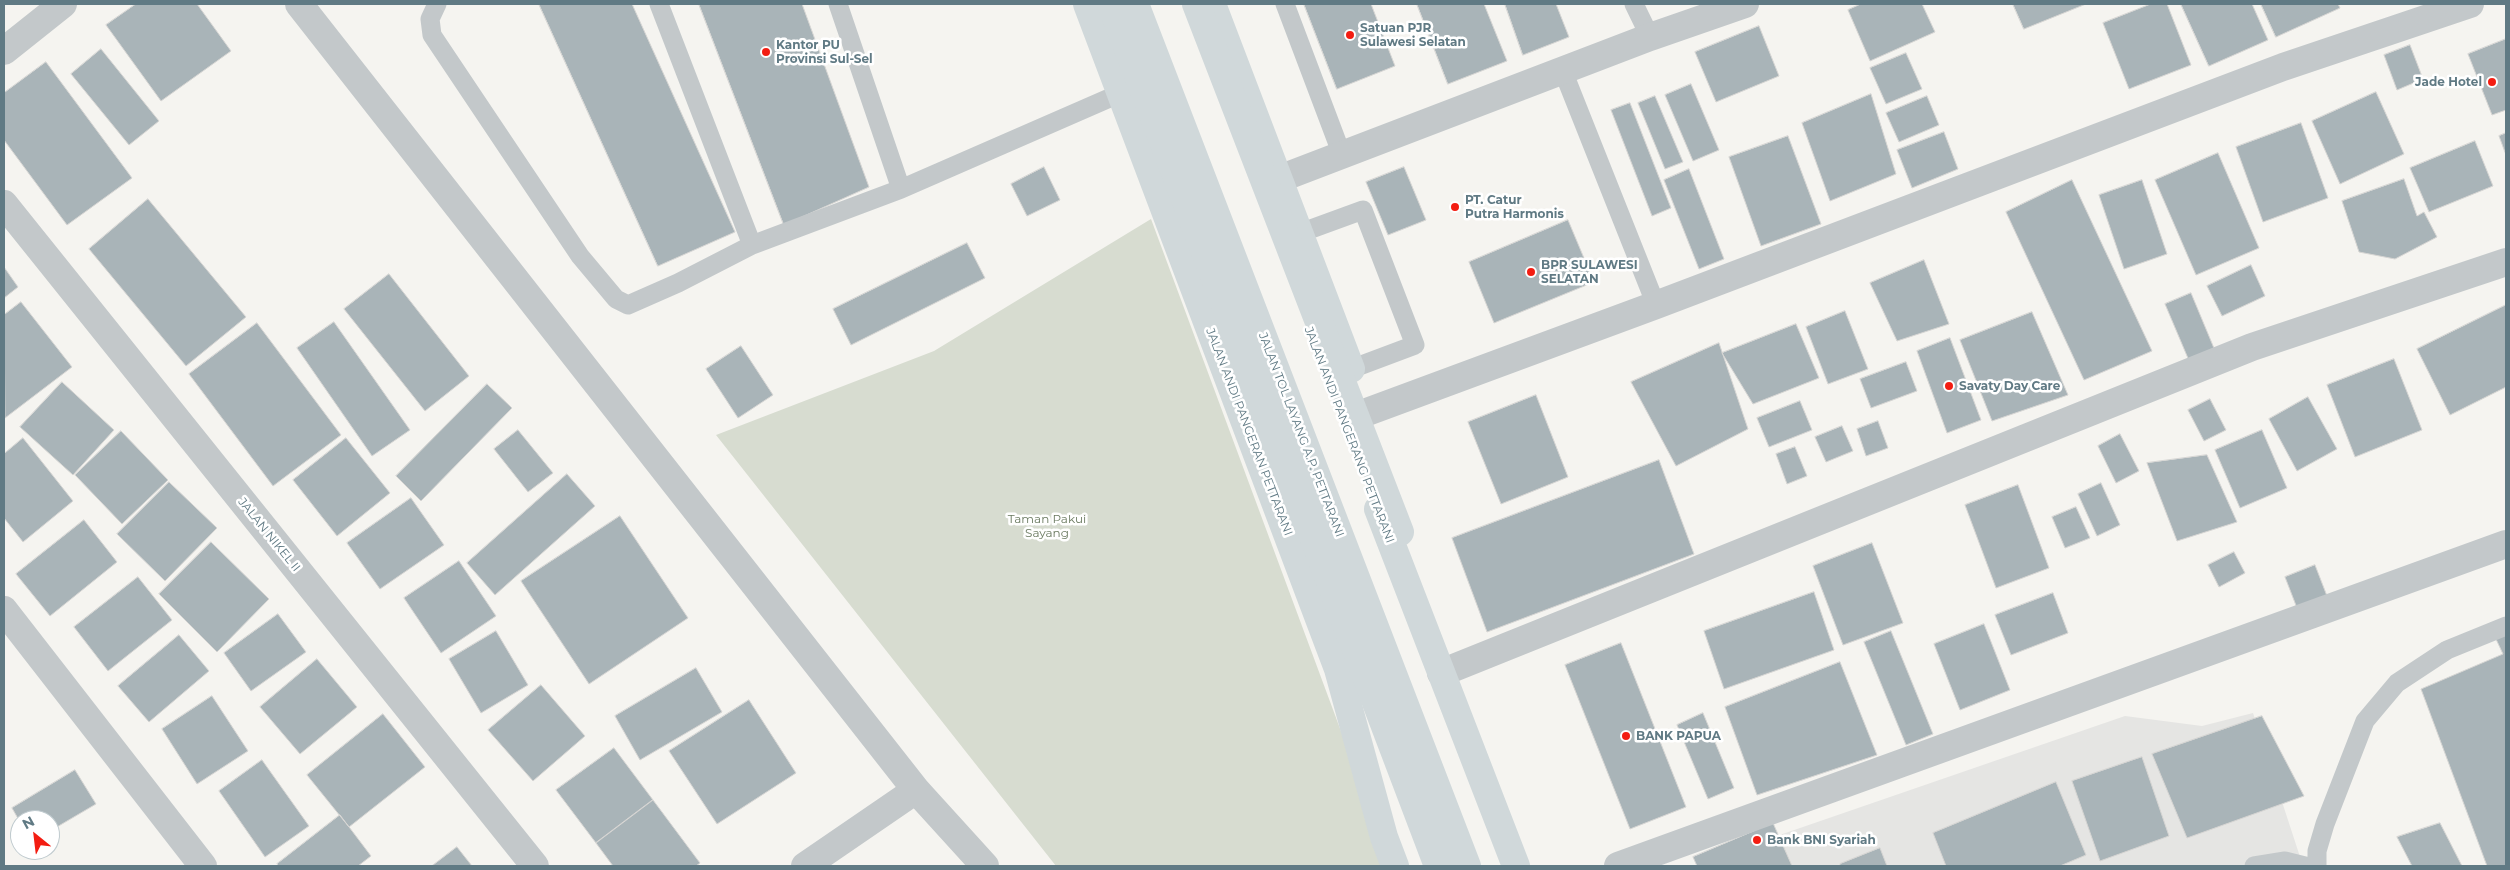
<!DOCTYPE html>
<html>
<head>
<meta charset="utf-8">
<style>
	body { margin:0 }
	#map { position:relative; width:2510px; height:870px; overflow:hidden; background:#f5f4f0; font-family:Montserrat,sans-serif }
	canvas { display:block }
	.frame { position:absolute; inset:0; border:5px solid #607a84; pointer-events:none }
	.north { position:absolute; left:10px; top:810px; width:50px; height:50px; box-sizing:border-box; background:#fff; border:1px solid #bfcace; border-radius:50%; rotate:331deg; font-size:14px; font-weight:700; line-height:20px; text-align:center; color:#607a84 }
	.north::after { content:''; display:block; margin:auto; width:18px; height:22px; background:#f31d12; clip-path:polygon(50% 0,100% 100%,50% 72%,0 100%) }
</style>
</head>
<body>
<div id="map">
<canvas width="2510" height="870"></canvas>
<div class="frame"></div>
<div class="north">N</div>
</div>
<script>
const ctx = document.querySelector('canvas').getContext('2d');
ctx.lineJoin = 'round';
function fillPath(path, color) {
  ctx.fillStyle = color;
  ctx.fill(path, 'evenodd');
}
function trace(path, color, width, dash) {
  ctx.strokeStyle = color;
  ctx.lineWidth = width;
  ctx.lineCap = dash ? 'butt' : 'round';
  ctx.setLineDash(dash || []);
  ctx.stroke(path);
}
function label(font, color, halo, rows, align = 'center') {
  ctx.font = font + ' Montserrat,sans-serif';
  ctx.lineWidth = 5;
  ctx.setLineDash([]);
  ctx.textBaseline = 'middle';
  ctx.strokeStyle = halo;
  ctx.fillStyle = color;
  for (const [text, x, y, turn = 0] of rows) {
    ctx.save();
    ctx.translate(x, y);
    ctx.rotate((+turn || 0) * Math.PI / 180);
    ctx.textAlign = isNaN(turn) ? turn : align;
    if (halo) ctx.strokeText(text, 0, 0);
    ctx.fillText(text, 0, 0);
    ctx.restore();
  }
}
fillPath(new Path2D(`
	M 2253,713 L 2303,866 L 1709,866 L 1742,848 L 2125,716 L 2202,726 Z`), '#e5e5e3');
fillPath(new Path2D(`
	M 1151,219 L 1391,866 L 1056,866 L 716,435 L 934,351 Z`), '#d7dcd0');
const building = new Path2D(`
	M 136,4 L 197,4 L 231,51 L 161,101 L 106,25 Z
	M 539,4 L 632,4 L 735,232 L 658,266 Z
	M 699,4 L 802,4 L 869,187 L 784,225 Z
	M 1304,4 L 1371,4 L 1395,66 L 1337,89 Z
	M 1417,4 L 1484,4 L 1507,61 L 1448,84 Z
	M 1505,4 L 1556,4 L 1569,37 L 1523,55 Z
	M 1861,4 L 1922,4 L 1935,32 L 1870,61 L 1848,10 Z
	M 2013,4 L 2086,4 L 2024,29 Z
	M 2151,4 L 2167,4 L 2191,65 L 2129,89 L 2103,23 Z
	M 2181,4 L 2252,4 L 2268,40 L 2209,66 Z
	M 2261,4 L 2338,4 L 2340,8 L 2276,37 Z
	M 1759,26 L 1779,76 L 1716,102 L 1695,52 Z
	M 2506,39 L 2506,110 L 2492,115 L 2468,54 Z
	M 2410,45 L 2423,79 L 2397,90 L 2384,55 Z
	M 101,49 L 159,121 L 129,145 L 71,74 Z
	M 1906,53 L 1922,89 L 1886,104 L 1870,68 Z
	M 46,62 L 132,178 L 67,225 L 4,140 L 4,93 Z
	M 1691,84 L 1719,150 L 1693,161 L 1665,95 Z
	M 2376,92 L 2404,154 L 2340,184 L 2312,121 Z
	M 1871,94 L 1896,174 L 1830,201 L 1802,123 Z
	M 1655,96 L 1683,162 L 1665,169 L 1638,103 Z
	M 1927,96 L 1939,125 L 1899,142 L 1886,113 Z
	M 1630,103 L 1671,208 L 1652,216 L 1611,110 Z
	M 2301,123 L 2328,198 L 2263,222 L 2236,147 Z
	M 1944,132 L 1958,169 L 1912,188 L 1897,150 Z
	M 2506,133 L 2506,155 L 2499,136 Z
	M 1788,136 L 1821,224 L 1761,246 L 1729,157 Z
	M 2475,141 L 2493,186 L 2429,212 L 2410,168 Z
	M 2218,153 L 2259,248 L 2196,275 L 2155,180 Z
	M 1044,167 L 1060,200 L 1027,216 L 1011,184 Z
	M 1404,167 L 1426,220 L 1388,235 L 1366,182 Z
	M 1689,169 L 1724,259 L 1699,269 L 1664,180 Z
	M 2404,179 L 2417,216 L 2424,212 L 2437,237 L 2395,259 L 2359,252 L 2342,201 Z
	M 2072,180 L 2152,351 L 2084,380 L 2006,212 Z
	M 2142,180 L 2167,254 L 2124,269 L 2099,195 Z
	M 148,199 L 246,317 L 186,366 L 89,249 Z
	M 1568,220 L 1594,282 L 1494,323 L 1469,262 Z
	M 967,243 L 985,278 L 851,345 L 833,309 Z
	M 1924,260 L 1949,324 L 1897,341 L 1870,283 Z
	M 2251,265 L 2265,296 L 2222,316 L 2207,286 Z
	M 4,267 L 18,287 L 4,298 Z
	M 389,274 L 469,376 L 425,411 L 344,309 Z
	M 2191,293 L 2216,353 L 2190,363 L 2165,304 Z
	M 21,302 L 72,367 L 5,418 L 4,315 Z
	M 2506,305 L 2506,387 L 2450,415 L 2417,349 Z
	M 1845,311 L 1868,369 L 1828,384 L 1806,327 Z
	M 2032,312 L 2068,395 L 1992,421 L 1960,340 Z
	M 334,322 L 410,430 L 372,456 L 297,348 Z
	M 257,323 L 341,435 L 273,486 L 189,374 Z
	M 1796,324 L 1819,378 L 1753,404 L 1722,353 Z
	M 1950,338 L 1981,420 L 1947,433 L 1917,351 Z
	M 1719,343 L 1748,429 L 1676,466 L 1631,382 Z
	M 741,346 L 773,395 L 738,418 L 706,369 Z
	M 2394,359 L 2422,430 L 2355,457 L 2327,385 Z
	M 1906,362 L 1917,391 L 1871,408 L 1860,379 Z
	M 62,382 L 114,430 L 73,475 L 20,427 Z
	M 487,384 L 512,408 L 421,501 L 396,476 Z
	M 1536,395 L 1568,477 L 1501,504 L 1468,422 Z
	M 2308,397 L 2337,449 L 2297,471 L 2269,419 Z
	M 2210,399 L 2226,430 L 2204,441 L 2188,410 Z
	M 1800,401 L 1812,430 L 1769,447 L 1757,418 Z
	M 1878,421 L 1888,448 L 1866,456 L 1857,429 Z
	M 1842,426 L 1853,451 L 1826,462 L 1815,437 Z
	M 518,430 L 553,473 L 528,492 L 494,449 Z
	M 2262,430 L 2287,488 L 2240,508 L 2215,450 Z
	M 121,431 L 168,480 L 122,524 L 75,475 Z
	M 2120,434 L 2139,471 L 2116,483 L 2098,446 Z
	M 23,438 L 73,501 L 23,542 L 4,518 L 4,454 Z
	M 346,438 L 390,493 L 337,536 L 293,480 Z
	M 1795,447 L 1807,476 L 1787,484 L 1776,454 Z
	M 2207,455 L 2237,522 L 2177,541 L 2147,463 Z
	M 1659,460 L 1694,554 L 1487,632 L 1452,538 Z
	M 567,474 L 595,506 L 495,595 L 467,563 Z
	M 169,482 L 217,528 L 165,581 L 117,534 Z
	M 2101,483 L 2120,525 L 2097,536 L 2078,494 Z
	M 2018,485 L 2049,568 L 1996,588 L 1965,505 Z
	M 411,498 L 444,545 L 380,589 L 347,543 Z
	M 2076,507 L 2090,538 L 2065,548 L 2052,517 Z
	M 620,516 L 688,618 L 589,684 L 521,581 Z
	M 84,520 L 117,562 L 50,616 L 16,574 Z
	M 211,542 L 269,599 L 217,652 L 159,594 Z
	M 1872,543 L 1903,623 L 1843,645 L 1813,566 Z
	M 2234,552 L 2245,573 L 2219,587 L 2208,565 Z
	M 459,561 L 496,616 L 441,653 L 404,598 Z
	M 2315,565 L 2327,596 L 2297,608 L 2285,577 Z
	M 138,577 L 172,620 L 108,671 L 74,627 Z
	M 1814,592 L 1834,650 L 1724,689 L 1704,631 Z
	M 2053,593 L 2068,633 L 2011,655 L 1995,615 Z
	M 278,614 L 306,652 L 251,691 L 224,653 Z
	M 1984,624 L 2010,690 L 1960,710 L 1934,644 Z
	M 496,631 L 528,685 L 481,713 L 449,659 Z
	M 1891,631 L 1933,734 L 1906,745 L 1864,642 Z
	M 2506,633 L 2506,866 L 2487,866 L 2421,689 L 2503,654 L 2495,637 Z
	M 179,635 L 209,671 L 149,722 L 118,686 Z
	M 1621,643 L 1686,807 L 1630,829 L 1565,665 Z
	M 317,659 L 357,707 L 300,754 L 260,707 Z
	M 1840,662 L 1877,755 L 1757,795 L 1725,707 Z
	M 696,668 L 722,712 L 640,760 L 615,716 Z
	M 541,685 L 585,736 L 533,781 L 488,730 Z
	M 212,696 L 248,751 L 197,784 L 162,729 Z
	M 749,700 L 796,773 L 717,824 L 669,751 Z
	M 1703,713 L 1734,788 L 1708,799 L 1677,725 Z
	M 383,714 L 425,767 L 349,827 L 307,775 Z
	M 2262,716 L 2304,796 L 2187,838 L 2152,754 Z
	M 614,748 L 653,800 L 596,843 L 556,790 Z
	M 2142,757 L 2169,836 L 2100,861 L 2072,781 Z
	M 262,760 L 309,826 L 265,857 L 219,791 Z
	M 75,770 L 96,804 L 50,831 L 50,820 L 20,820 L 20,822 L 12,808 Z
	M 2056,782 L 2086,855 L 2060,866 L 1946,866 L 1933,833 Z
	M 653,800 L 700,863 L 696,866 L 613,866 L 596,843 Z
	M 340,815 L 371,856 L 358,866 L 279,866 L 277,864 Z
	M 1773,823 L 1792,866 L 1697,866 L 1693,857 Z
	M 2440,823 L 2462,866 L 2412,866 L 2397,837 Z
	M 457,847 L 472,866 L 432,866 Z
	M 1880,848 L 1887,866 L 1840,866 L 1840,864 Z`);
fillPath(building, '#a9b4b8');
trace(building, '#d6d5d3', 1);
trace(new Path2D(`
	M 437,4 L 430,19 L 432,35 L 580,256 L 616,299 L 628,305 L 678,283 L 752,245 L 901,189 L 1121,93
	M 659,4 L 752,245
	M 838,4 L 901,189
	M 1285,4 L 1342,155
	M 1634,4 L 1650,37
	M 1563,71 L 1656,305
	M 1300,233 L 1363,210 L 1415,345 L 1351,369
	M 2254,866 L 2285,861 L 2305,866
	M 2317,866 L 2317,851 L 2325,824 L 2365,721 L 2397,683 L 2447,650 L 2506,626`), '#c3c8ca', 19);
trace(new Path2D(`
	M 299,4 L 916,790 L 985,866
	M 4,51 L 63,4
	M 1279,179 L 1650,37 L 1745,4
	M 4,204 L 535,866
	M 1367,412 L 1656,305 L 2283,67 L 2470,4
	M 4,610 L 203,866
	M 1441,673 L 2252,347 L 2506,262
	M 805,866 L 916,790
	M 1618,866 L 2506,544`), '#c3c8ca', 28);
trace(new Path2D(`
	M 1212,4 L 1351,369`), '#d0d8da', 28);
trace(new Path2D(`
	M 1087,4 L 1338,669 L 1384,837 L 1395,866
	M 1378,509 L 1516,866`), '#d0d8da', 28);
trace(new Path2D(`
	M 1111,4 L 1438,866
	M 1135,4 L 1467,866
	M 1196,4 L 1400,532`), '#d0d8da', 28);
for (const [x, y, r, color] of [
	[1350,35,5,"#f31d12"],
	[766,52,5,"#f31d12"],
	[2492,82,5,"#f31d12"],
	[1455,207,5,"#f31d12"],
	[1531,272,5,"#f31d12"],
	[1949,386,5,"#f31d12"],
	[1626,736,5,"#f31d12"],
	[1757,840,5,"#f31d12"]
]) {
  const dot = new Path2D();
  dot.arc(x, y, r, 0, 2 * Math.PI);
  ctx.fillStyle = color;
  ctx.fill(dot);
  trace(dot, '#fff', 2);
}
label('bold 12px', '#607a84', '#fff', [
	["Satuan PJR",1360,28],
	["Sulawesi Selatan",1360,42],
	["Kantor PU",776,45],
	["Provinsi Sul-Sel",776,59],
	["Jade Hotel",2482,82,"right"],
	["PT. Catur",1465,200],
	["Putra Harmonis",1465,214],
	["BPR SULAWESI",1541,265],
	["SELATAN",1541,279],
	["Savaty Day Care",1959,386],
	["BANK PAPUA",1636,736],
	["Bank BNI Syariah",1767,840]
], 'left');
label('12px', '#607a84', '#fff', [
	["JALAN ANDI PANGERAN PETTARANI",1249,432,69],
	["JALAN TOL LAYANG A.P. PETTARANI",1301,435,69],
	["JALAN ANDI PANGERANG PETTARANI",1349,435,69],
	["JALAN NIKEL II",269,535,51]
]);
label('12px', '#6a7a60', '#fff', [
	["Taman Pakui",1047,519],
	["Sayang",1047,533]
]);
</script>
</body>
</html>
